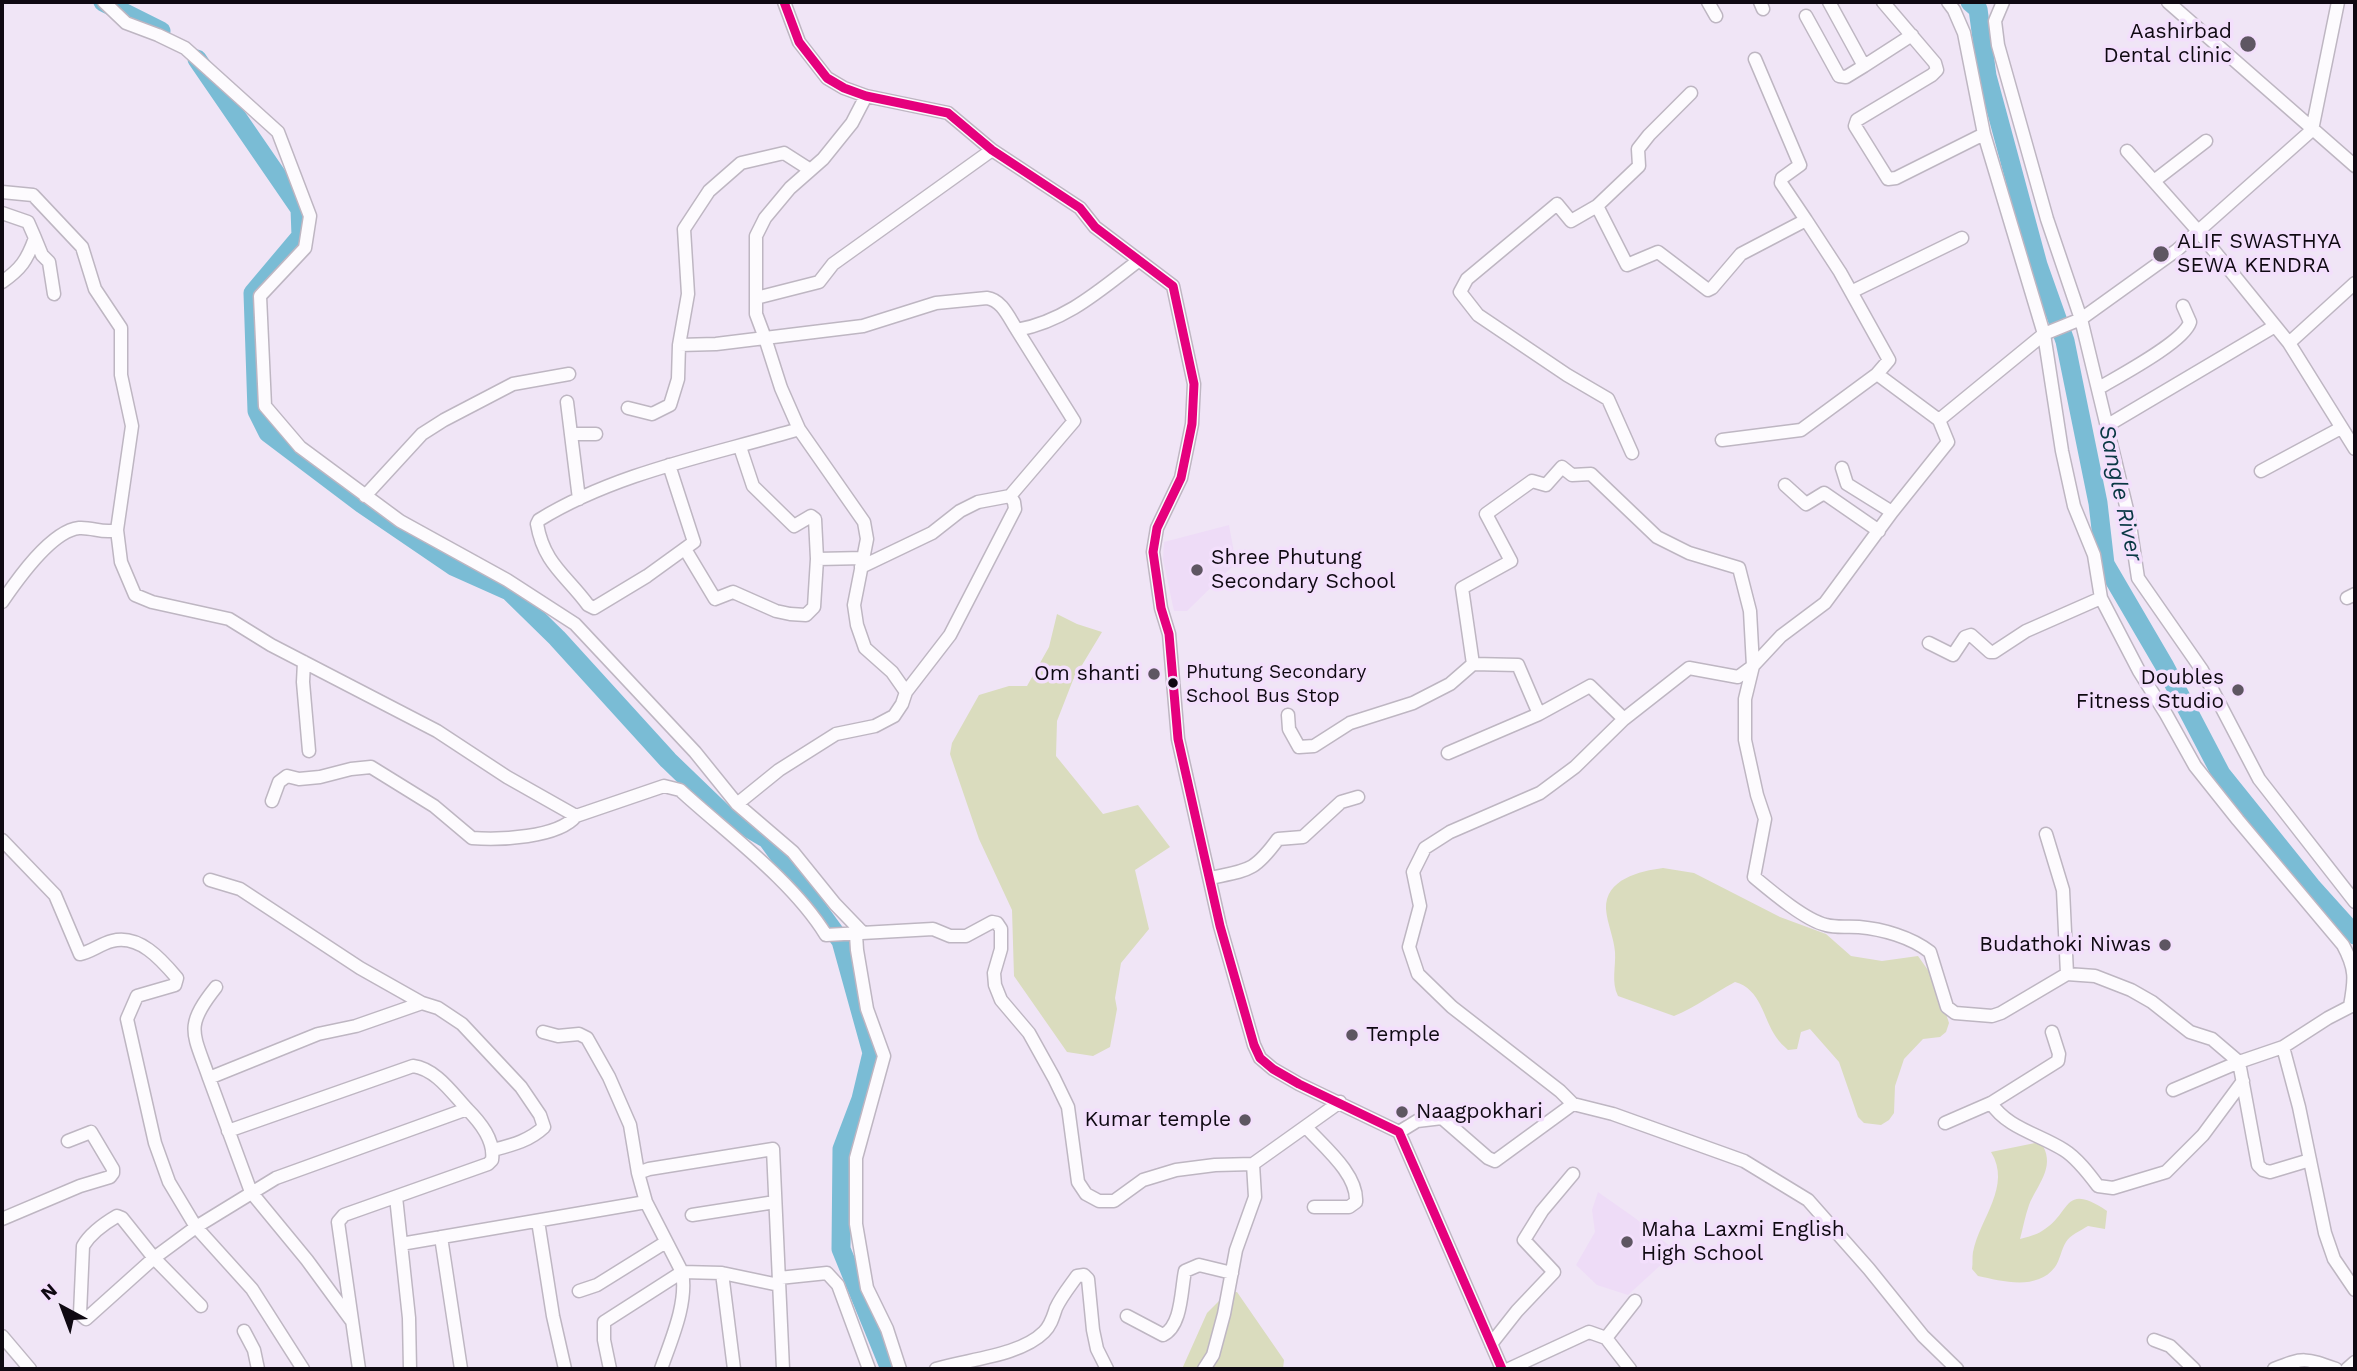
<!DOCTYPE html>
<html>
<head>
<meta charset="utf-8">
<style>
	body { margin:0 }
	#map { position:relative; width:2357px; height:1371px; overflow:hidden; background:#f0e5f6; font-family:"Work Sans",sans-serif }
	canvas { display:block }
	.frame { position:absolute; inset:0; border:4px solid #0f0912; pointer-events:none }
	.north { position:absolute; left:28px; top:1273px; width:70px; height:70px; -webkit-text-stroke:5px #f3dffc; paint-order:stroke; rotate:319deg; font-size:19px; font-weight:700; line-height:28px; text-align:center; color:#0f0912 }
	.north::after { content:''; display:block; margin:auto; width:24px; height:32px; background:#0f0912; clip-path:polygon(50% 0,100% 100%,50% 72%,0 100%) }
</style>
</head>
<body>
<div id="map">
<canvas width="2357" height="1371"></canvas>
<div class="frame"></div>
<div class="north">N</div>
</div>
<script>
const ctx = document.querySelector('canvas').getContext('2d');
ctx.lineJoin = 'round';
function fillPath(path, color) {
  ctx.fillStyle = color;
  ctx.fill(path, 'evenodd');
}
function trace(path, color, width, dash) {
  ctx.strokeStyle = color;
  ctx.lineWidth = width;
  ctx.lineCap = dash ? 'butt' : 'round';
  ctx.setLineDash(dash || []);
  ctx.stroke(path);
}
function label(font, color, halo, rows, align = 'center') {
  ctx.font = font + ' "Work Sans",sans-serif';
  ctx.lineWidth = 7;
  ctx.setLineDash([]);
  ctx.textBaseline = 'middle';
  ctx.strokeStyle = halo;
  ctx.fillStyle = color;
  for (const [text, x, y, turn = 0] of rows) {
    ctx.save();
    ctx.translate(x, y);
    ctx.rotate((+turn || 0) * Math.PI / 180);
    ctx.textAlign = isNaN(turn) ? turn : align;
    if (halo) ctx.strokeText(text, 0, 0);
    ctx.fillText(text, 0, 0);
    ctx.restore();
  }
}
fillPath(new Path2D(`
	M 1229,525 L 1236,563 L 1187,611 L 1174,611 L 1163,560 L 1164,542 Z
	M 1598,1192 L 1635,1218 L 1676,1251 L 1628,1295 L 1597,1285 L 1576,1265 L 1595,1232 L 1592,1210 Z`), '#eedcf7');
fillPath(new Path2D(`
	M 1057,614 L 1077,624 L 1102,632 L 1073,680 L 1057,721 L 1056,756 L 1103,814 L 1138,805 L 1170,847 L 1135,870 L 1149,929 L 1121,963 L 1115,998 L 1117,1009 L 1110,1047 L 1093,1056 L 1067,1052 L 1014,976 L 1012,910 L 979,839 L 950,754 L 952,743 L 979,695 L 1009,686 L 1027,686 L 1049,647 Z
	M 1663,868 L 1694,873 L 1780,917 L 1826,934 L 1851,956 L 1882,961 L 1918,956 L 1935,980 L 1949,1023 L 1946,1032 L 1940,1037 L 1923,1039 L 1904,1059 L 1895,1086 L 1894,1113 L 1889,1120 L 1881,1125 L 1864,1123 L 1858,1117 L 1839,1062 L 1810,1029 L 1801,1032 L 1797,1049 L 1788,1050 C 1784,1046 1779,1042 1776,1037 C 1763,1018 1761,989 1735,982 C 1714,993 1696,1007 1674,1016 L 1618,996 C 1611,982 1616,967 1615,952 C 1614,938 1607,923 1606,909 C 1605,879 1640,871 1663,868 Z
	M 2035,1143 L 2043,1146 C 2055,1168 2037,1185 2029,1205 C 2025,1216 2023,1228 2020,1239 C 2027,1237 2036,1235 2042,1231 C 2072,1214 2062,1181 2107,1211 L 2105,1229 L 2088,1226 C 2080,1231 2070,1235 2066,1242 C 2061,1250 2060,1260 2055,1267 C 2037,1291 2002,1281 1978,1276 L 1972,1269 C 1973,1263 1972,1257 1973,1252 C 1980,1218 2012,1186 1991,1152 Z
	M 1237,1292 L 1284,1360 L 1283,1369 L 1182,1369 L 1207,1313 L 1227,1293 Z`), '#dadcbe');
trace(new Path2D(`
	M 103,2 L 161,31
	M 1970,2 L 1978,9 L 1987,76 L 2038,265 L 2065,341 L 2098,503 L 2105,564 L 2164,665 L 2221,774 L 2311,886 L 2355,935
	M 197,59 L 300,209 L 301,236 L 253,293 L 257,411 L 268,433 L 362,504 L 453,566 L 509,591 L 557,638 L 668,760 L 723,813 L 767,839 L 841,941 L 872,1053 L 861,1099 L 842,1149 L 841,1249 L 890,1369`), '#7abcd5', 19);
const minor = new Path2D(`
	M 104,2 L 126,23 L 158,35 L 185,48 L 278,132 L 310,216 L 305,248 L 260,296 L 265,406 L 300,447 L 400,521 L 507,580 L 575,624 L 695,752 L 737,804 L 793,852 L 835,904 L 862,932
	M 784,2 L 799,42 L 827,78 L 844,88 L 866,96 L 948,113 L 992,150 L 1080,208 L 1095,227 L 1173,286 L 1194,384 L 1192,424 L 1181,478 L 1157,528 L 1153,552 L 1161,608 L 1169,634 L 1178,739 L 1220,926 L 1254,1045 L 1260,1058 L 1273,1069 L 1299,1084 L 1399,1132 L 1502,1369
	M 1708,2 L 1716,16
	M 1760,2 L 1763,9
	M 1829,2 L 1864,66 L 1912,35
	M 1883,2 L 1935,63 L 1937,70 L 1932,75 L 1857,120 L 1855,126 L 1888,179 L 1896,178 L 1984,134
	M 2003,2 L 1995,21 L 1998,45 L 2047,219 L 2081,319 L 2129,518 L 2138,578 L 2202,670 L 2259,779 L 2355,902
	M 2168,2 L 2355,166
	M 1806,16 L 1839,76 L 1846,77 L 1864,66
	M 1755,59 L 1800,165 L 1782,178 L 1781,183 L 1806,220
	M 2127,151 L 2198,231 L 2289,343 L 2355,449
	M 2154,181 L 2206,141
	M 2,192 L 33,195 L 82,247 L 95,289 L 121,328 L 121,375 L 132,426 L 117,530 L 121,562 L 135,595 L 152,602 L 229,619 L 271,645 L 437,731 L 507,777 L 576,816 L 664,786 L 680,790 C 728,834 792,880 826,935 L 933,929 L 950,936 L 966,936 L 992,922 L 997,923 L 1001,929 L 1001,949 L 994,973 L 995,985 L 1001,1000 L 1029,1033 L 1054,1078 L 1068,1107 L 1078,1182 L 1086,1194 L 1099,1201 L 1114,1201 L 1143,1180 L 1176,1170 L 1215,1165 L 1253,1164 L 1340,1102
	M 1597,206 L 1639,166 L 1638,149 L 1649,135 L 1691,93
	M 2,213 L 28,222 L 35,238 C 27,260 21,269 2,282
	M 35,238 L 42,255 L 49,262 L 54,294
	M 1851,292 L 1962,238
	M 756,298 L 819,282 L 833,264 L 992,150
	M 2289,343 L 2355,283
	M 679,345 L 688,294 L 684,229 L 709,191 L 741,163 L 784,153 L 809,169
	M 2099,388 C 2119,376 2184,342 2190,322 L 2183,306
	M 567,402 L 579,499
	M 628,408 L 652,414 L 670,405 L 678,379 L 679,345 L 716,344 L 765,338 L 756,314 L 756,236 L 765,218 L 790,188 L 823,159 L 852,123 L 866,96
	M 1939,420 L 2044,334 L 2081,319 L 2177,250 L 2312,130 L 2338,2
	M 2108,425 L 2275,326
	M 572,434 L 596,434
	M 1722,440 L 1801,430 L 1877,374
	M 669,465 L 694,542 L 647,576 L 594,608 L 588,605 C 566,575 544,564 537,524 L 539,520 C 617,472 712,455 799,429
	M 1842,468 L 1847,484 L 1892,512
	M 2261,471 L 2341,428
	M 1785,485 L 1806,504 L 1824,493 L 1879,531
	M 365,496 L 422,434 L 444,420 L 513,384 L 569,374
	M 685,549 L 715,599 L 733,592 L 776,611 L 790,614 L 806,615 L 814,607 L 817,559 L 815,519 L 811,516 L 794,526 L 753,486 L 740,447
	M 817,559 L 864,558
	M 861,567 L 932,533 L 960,511 L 978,502 L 1010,496
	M 2101,598 L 2139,671 L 2166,714 L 2195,766 L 2238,820 L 2343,945 C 2356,969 2355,979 2350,1006
	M 2347,598 L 2355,594
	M 2,602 C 17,580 51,531 79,528 C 93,527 103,534 117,530
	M 1929,643 L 1953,655 L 1965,637 L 1971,635 L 1990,652 L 1994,652 L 2026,631 L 2101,598 L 2094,555 L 2074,506 L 2062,451 L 2044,334 L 1984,134 L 1964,33 L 1954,10 L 1948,2
	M 304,662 L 303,682 L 309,751
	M 906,692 L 892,672 L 865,648 L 857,625 L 854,605 L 867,539 L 864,522 L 799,429 L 781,388 L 765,338 L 863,326 L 936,303 L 987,298 C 1002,300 1009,318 1017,330 C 1066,321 1100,290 1138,261
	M 1539,714 L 1590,686 L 1624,719
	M 1288,715 L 1289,729 L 1299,747 L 1314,746 L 1350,723 L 1413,703 L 1450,684 L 1473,664
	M 1448,753 L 1539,714 L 1518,665 L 1473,664 L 1462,588 L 1511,561 L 1486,514 L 1532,481 L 1546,485 L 1562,467 L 1572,475 L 1591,474 L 1657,537 L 1689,553 L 1739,568 L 1750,611 L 1753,666 L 1745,699 L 1745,740 L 1757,795 L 1765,819 L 1754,877 C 1772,892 1805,920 1826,925 C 1836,928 1848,926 1859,927 C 1882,929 1911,937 1930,952 L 1947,1007 L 1955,1013 L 1992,1016 L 2001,1013 L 2067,974 L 2095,976 L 2131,990 L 2152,1002 L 2190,1032 L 2212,1039 L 2239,1062 L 2258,1165 L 2263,1170 L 2270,1172 L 2310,1160
	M 272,801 L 279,782 L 287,776 L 299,779 L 320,777 L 351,769 L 371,767 L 434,806 L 472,838 C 499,840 558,838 576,816
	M 737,804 L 779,770 L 836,734 L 875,726 L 894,716 L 902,704 L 906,692 L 950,635 L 1015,509 L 1014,502 L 1010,496 L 1074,421 L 1017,330
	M 2046,834 L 2063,890 L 2067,974
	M 2,840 L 55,895 L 80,954 C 91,952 100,944 112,941 C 139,934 161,959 177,978 L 175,985 L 137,996 L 127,1019 L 155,1143 L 169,1182 L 196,1227 L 252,1289 L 303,1369
	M 1210,878 C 1248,870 1254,872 1278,839 L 1303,837 L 1341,802 L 1358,797
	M 210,880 L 240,889 L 360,968 L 422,1003
	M 856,934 L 857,950 L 867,1009 L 884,1056 L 856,1158 L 856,1224 L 867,1288 L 887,1329 L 900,1369
	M 543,1032 L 558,1036 L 579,1034 L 587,1038 L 609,1077 L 630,1125 L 638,1173
	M 2283,1047 L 2299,1107 L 2325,1233 L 2334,1259 L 2355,1290
	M 209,1078 C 193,1032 184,1027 216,987
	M 2173,1090 L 2239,1062 L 2283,1047 L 2328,1018 L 2355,1004
	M 1991,1103 C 2007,1128 2039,1134 2064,1150 C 2077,1158 2089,1174 2098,1186 L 2113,1188 L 2166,1172 L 2203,1135 L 2243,1081
	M 1573,1104 L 1560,1091 L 1452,1007 L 1418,974 L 1409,947 L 1420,906 L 1413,872 L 1425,848 L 1450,832 L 1540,793 L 1575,767 L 1624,719 L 1689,668 L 1738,677 L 1753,666 L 1781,636 L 1825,603 L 1892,512 L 1948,442 L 1939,420 L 1877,374 L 1889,360 L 1840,272 L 1806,220 L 1741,254 L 1712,288 L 1708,290 L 1658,252 L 1627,265 L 1597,206 L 1571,221 L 1557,204 L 1467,279 L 1460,292 L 1478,315 L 1567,375 L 1608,399 L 1632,453
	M 1945,1123 L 1991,1103 L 2058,1061 L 2059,1054 L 2052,1032
	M 1306,1127 C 1323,1146 1358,1174 1356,1202 L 1349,1207 L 1314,1207
	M 228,1131 L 413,1066 C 436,1069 452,1093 467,1109
	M 1399,1132 L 1417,1121 L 1442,1118 L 1488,1158 L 1495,1161 L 1573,1104 L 1613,1114 L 1744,1161 L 1808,1200 L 1869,1269 L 1923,1336 L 1957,1369
	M 396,1197 L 409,1318 L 410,1369
	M 692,1215 L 775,1202
	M 2,1219 L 80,1186 L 110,1177 L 113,1173 L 113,1169 L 91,1132 L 68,1141
	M 538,1221 L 553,1316 L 565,1369
	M 441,1237 L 461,1369
	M 401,1244 L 646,1202
	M 722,1273 L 779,1285
	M 779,1278 L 827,1273 L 838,1285 L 869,1369
	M 579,1291 L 597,1285 L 666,1242
	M 201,1306 L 154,1258 L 122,1218 L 117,1216 C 105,1223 90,1234 83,1246 L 80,1314 L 86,1319 L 154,1258 L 196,1227 L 276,1178 L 467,1109 C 480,1122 495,1140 492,1160 L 488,1164 L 344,1215 L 338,1222 L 359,1369
	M 1127,1316 L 1163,1335 C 1182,1326 1181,1290 1185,1271 L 1199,1265 L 1232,1273
	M 351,1320 L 307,1260 L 251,1192 L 209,1078 L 318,1034 L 356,1026 L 422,1003 L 438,1008 L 462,1024 L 521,1087 L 540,1115 L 544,1127 C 529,1141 512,1145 493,1150
	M 244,1331 L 254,1350 L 258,1369
	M 2,1336 L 30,1369
	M 1606,1338 L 1630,1369
	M 2154,1340 L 2170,1346 L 2194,1369
	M 1491,1344 L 1517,1311 L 1554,1272 L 1524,1240 L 1542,1211 L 1573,1174
	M 610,1369 L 604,1340 L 604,1322 L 682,1272 L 722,1273 L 734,1369
	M 661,1369 C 671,1340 688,1303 682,1272 L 646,1202 L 638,1173 L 649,1169 L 773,1149 L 783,1369
	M 936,1369 C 968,1359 1020,1356 1044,1332 C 1051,1325 1053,1317 1056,1308 C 1061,1297 1070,1286 1077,1276 L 1084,1275 L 1088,1279 L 1093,1330 L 1097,1349 L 1107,1369
	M 1204,1369 L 1213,1355 L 1224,1314 L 1236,1250 L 1255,1197 L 1253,1164
	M 1509,1369 L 1589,1332 L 1606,1338 L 1635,1301
	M 2274,1369 C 2303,1357 2306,1358 2336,1369
	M 2347,1369 L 2355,1362`);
trace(minor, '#beb6c2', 15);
trace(minor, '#fdfbfe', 12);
trace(new Path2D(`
	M 784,2 L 799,42 L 827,78 L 844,88 L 866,96 L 948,113 L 992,150 L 1080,208 L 1095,227 L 1173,286 L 1194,384 L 1192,424 L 1181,478 L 1157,528 L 1153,552 L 1161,608 L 1169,634 L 1178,739 L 1220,926 L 1254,1045 L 1260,1058 L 1273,1069 L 1299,1084 L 1399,1132 L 1502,1369`), '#e5007d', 9);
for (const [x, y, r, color] of [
	[2248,44,9,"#5e5662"],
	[2161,254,9,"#5e5662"],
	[1197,570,7,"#5e5662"],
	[1154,674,7,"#5e5662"],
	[1173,683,6,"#0f0912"],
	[2238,690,7,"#5e5662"],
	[2165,945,7,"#5e5662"],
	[1352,1035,7,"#5e5662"],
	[1402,1112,7,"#5e5662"],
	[1245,1120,7,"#5e5662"],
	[1627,1242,7,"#5e5662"]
]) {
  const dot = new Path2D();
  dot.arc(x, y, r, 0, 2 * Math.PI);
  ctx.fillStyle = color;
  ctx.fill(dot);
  trace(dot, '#f3dffc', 2.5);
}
label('19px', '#0f0912', '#f3dffc', [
	["Phutung Secondary",1186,672],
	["School Bus Stop",1186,696]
], 'left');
label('21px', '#0f0912', '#f3dffc', [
	["Aashirbad",2232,32],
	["Dental clinic",2232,56],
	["ALIF SWASTHYA",2177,242,"left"],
	["SEWA KENDRA",2177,266,"left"],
	["Shree Phutung",1211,558,"left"],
	["Secondary School",1211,582,"left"],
	["Om shanti",1140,674],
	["Doubles",2224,678],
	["Fitness Studio",2224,702],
	["Budathoki Niwas",2151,945],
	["Temple",1366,1035,"left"],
	["Naagpokhari",1416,1112,"left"],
	["Kumar temple",1231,1120],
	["Maha Laxmi English",1641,1230,"left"],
	["High School",1641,1254,"left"]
], 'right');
label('italic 23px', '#093844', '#f3dffc', [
	["Sangle River",2120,493,78]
]);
</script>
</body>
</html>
